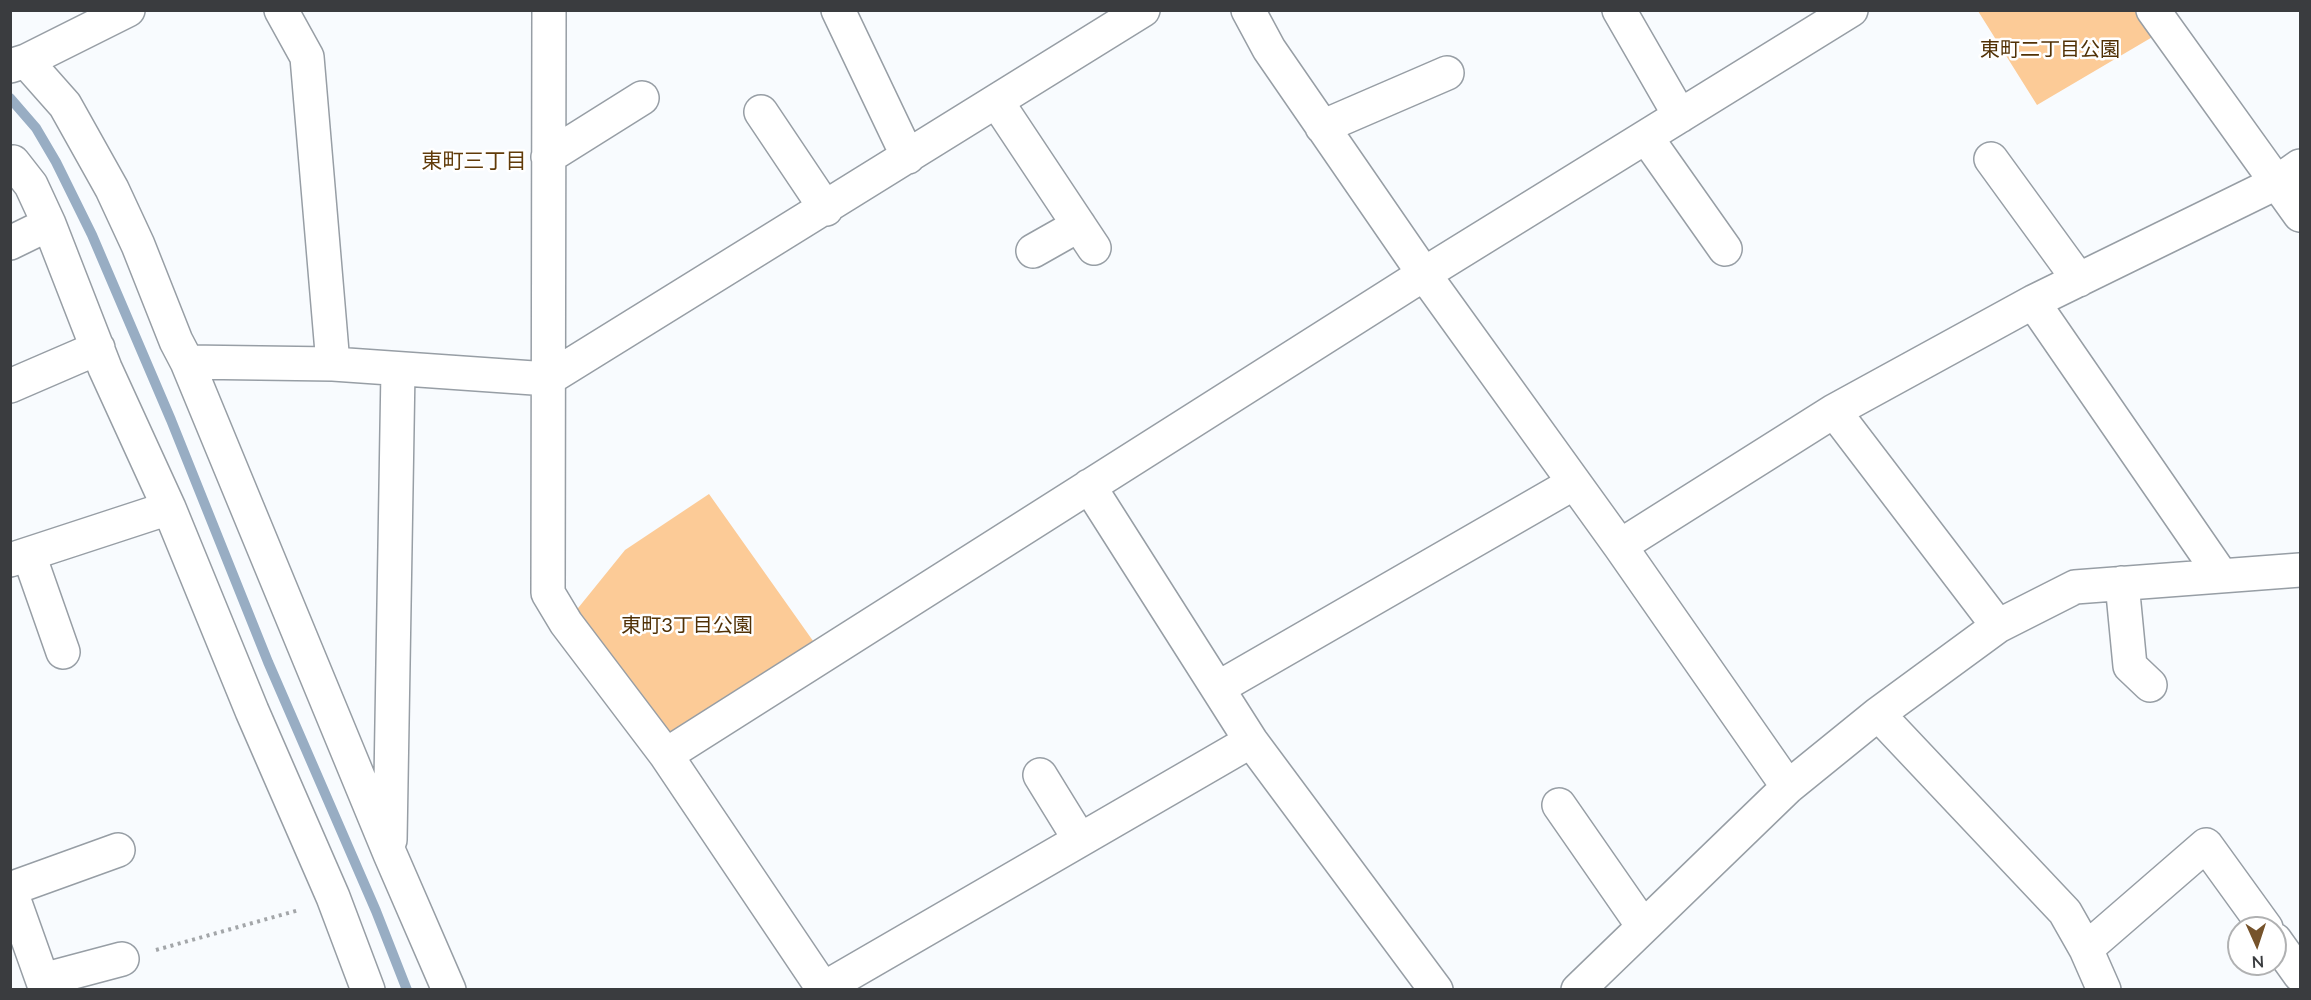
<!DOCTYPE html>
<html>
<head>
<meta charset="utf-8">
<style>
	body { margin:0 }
	#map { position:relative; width:2311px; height:1000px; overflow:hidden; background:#f8fbfe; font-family:Lato,sans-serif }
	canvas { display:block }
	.frame { position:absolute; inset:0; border:12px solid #3a3c3f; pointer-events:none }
	.north { position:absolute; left:2227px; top:916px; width:60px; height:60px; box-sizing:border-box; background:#fff; border:2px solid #b0b1b2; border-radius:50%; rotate:177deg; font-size:16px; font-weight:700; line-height:24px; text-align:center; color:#3a3c3f }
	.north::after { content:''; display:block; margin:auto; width:21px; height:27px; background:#76532b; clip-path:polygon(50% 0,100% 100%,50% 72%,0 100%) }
</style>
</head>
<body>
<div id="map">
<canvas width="2311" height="1000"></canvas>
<div class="frame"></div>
<div class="north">N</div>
</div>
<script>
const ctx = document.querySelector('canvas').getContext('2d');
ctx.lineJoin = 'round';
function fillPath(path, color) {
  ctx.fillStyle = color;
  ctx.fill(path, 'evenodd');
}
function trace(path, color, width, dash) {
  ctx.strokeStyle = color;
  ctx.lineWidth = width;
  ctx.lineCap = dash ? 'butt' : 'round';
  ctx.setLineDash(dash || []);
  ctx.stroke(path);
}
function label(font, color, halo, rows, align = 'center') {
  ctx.font = font + ' Lato,"Noto Sans JP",sans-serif';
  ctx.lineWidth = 5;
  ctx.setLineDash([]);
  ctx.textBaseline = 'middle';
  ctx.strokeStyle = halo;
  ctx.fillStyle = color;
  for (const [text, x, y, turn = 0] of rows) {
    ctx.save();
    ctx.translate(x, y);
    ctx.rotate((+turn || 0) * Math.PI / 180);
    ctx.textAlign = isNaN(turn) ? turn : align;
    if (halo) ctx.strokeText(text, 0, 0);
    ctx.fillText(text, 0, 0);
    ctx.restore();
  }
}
fillPath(new Path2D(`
	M 1978,11 L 2153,11 L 2166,29 L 2037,105 Z
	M 709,494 L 823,655 L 666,755 L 566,623 L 625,550 Z`), '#fccb97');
trace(new Path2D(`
	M 10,98 L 36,128 L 56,162 L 92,235 L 171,420 L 268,662 L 376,911 L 407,990`), '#98adc3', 10);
const minor = new Path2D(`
	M 281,10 L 307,57 L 333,364
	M 549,10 L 548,593 L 566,623 L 666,755 L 824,990
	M 838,10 L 908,157
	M 1248,10 L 1269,49 L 1424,274 L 1620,546 L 1788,787
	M 1619,10 L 1680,116
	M 2153,10 L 2300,215
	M 26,61 L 65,105 L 112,189 L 138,245 L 176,341 L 187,362 L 390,854 L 449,990
	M 10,66 L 26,61 L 128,10
	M 997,102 L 1094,248
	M 761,112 L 826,209
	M 1322,127 L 1447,73
	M 1646,137 L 1725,249
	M 548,157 L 642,98
	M 1991,159 L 2079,280
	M 13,162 L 31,185 L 49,224 L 105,368 L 169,508 L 252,711 L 333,897 L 368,990
	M 10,243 L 49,224
	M 1033,251 L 1079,225
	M 2033,302 L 2221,575
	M 187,362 L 333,364 L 548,379 L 1143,10
	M 10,386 L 98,348
	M 1834,411 L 1998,626
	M 1089,486 L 1251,741 L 1436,990
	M 1620,546 L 1834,411 L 2033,302 L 2276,183 L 2300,166
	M 29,555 L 63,652
	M 10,560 L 169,508
	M 2122,583 L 2130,666 L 2150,685
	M 1218,688 L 1574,483
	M 1878,714 L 2065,912 L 2086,949 L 2104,990
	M 666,755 L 1424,274 L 1851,10
	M 1040,775 L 1080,840
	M 1559,805 L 1643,926
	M 390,840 L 398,370
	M 10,889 L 118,850
	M 14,900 L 46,990
	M 2275,940 L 2300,975
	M 2086,949 L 2206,845 L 2266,928
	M 43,980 L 122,959
	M 821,990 L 1251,741
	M 1578,990 L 1788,787 L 1878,714 L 1998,626 L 2075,587 L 2300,570`);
trace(minor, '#979ea5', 36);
trace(new Path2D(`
	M 156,950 L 299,910`), '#a3a6a9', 4, [3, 4.5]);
trace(minor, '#fff', 33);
label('20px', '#513105', '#fff', [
	["東町二丁目公園",2050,50],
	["東町3丁目公園",687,626]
]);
label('21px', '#613b09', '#fff', [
	["東町三丁目",474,161]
]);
</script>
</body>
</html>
